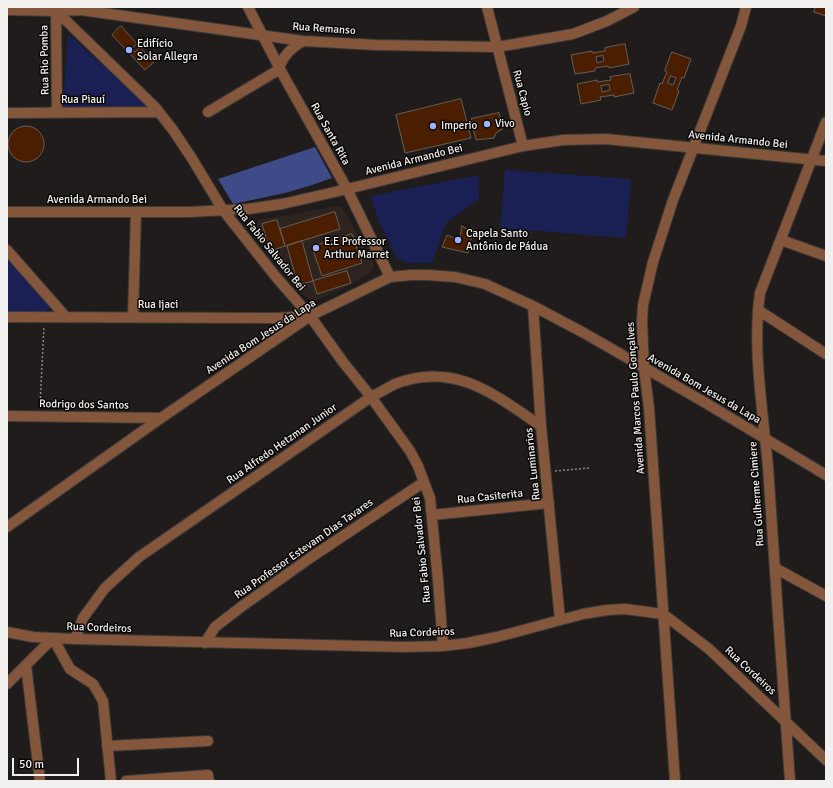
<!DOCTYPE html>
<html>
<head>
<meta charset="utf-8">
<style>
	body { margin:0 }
	#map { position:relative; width:833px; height:788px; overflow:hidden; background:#1f1c1b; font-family:Signika,sans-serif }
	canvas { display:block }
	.frame { position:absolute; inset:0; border:8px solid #f2f0ef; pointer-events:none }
	.scale { position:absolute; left:12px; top:758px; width:67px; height:18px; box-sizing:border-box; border:2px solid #f2f0ef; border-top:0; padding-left:5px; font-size:12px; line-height:14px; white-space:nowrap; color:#f2f0ef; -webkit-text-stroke:3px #080706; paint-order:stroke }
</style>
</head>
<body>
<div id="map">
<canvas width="833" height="788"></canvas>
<div class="frame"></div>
<div class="scale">50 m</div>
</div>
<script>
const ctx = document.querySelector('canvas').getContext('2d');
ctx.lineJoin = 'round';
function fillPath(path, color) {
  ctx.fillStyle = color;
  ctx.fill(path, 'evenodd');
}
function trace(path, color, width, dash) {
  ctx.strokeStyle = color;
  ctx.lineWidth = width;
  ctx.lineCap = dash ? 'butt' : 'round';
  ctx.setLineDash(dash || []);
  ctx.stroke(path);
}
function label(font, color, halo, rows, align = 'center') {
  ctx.font = font + ' Signika,sans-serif';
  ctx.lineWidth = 3;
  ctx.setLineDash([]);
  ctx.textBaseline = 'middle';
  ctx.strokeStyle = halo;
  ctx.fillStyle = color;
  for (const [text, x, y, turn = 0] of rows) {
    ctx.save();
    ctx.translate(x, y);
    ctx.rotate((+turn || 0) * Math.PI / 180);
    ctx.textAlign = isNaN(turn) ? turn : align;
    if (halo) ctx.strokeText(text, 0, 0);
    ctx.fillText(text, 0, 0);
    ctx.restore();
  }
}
fillPath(new Path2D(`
	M 338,206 L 342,207 L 345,212 L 374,263 L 374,268 L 371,273 L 352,284 L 315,301 L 307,299 L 253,232 L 254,227 L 259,220 Z`), '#2d241f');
fillPath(new Path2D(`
	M 68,34 L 149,106 L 63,107 Z
	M 505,170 L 631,179 L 626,238 L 500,228 Z
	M 479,175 L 479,199 L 446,223 L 432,263 L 407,263 L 396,257 L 380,224 L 370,196 Z
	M 7,257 L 45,301 L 50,309 L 49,312 L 7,313 Z`), '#1a2054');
fillPath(new Path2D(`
	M 315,147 L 332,178 L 309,186 L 285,193 L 233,204 L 218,179 Z`), '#3f4b89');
const building = new Path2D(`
	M 816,7 L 826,7 L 826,16 L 814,12 Z
	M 121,26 L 137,44 L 132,48 L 135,52 L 140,47 L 154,62 L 145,70 L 112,35 Z
	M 625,44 L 629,64 L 609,68 L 608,66 L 595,68 L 595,71 L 575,74 L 571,55 L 592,51 L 592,53 L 605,51 L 605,48 Z
	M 672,52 L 691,59 L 684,78 L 682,77 L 677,90 L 679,91 L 672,110 L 653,103 L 660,83 L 662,84 L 667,72 L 665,71 Z
	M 603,56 L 604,61 L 597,63 L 596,57 Z
	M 630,74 L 634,93 L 614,97 L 614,95 L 600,97 L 601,100 L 581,104 L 577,84 L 597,80 L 597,82 L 611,80 L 610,77 Z
	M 671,76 L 676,78 L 673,85 L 668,83 Z
	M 609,85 L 610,90 L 602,92 L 601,86 Z
	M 461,99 L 471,138 L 405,153 L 396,115 Z
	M 499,113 L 503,129 L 496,133 L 494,138 L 476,140 L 471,119 Z
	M8 144a18 18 0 1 1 36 0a18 18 0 1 1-36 0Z
	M 335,212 L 340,229 L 285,246 L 280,229 Z
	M 277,220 L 285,246 L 270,251 L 262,224 Z
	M 462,226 L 467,229 L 473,229 L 468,253 L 442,247 L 447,235 L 454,238 L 460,237 Z
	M 352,234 L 362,263 L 322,276 L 312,247 Z
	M 302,241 L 313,281 L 298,285 L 287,246 Z
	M 347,271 L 351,283 L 317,294 L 313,281 Z`);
fillPath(building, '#4c1e00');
trace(building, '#635f5d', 1);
const minor = new Path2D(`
	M 52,7 L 155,107 L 173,130 L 191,157 L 223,210 L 276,277 L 310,316 L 343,362 L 371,397 L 410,451 L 418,466 L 430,498 L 438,580 L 443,646
	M 248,7 L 282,73 L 347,189 L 390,277
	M 487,7 L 523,146
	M 56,9 L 57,113
	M 7,10 L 56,11 L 81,10 L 303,41 L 377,45 L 497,47 L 573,34 L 607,21 L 634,7
	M 279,68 C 284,55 291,48 303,41
	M 208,112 L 280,69
	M 7,113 L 159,112
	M 7,212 L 188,212 L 248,209 L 282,204 L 339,191 L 523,146 L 563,140 L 606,139 L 826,161
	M 781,240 L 826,256
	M 7,250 L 65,316
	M 533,306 L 541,426 L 560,620
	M 758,310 L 826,354
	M 7,317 L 276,318 L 310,316
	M 133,317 L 136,212
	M 7,416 L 161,418
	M 432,515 L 549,503
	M 7,527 L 161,418 L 310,316 L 390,277 L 411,275 L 428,275 L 455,277 L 485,284 L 533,306 L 584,333 L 704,402 L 826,475
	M 775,568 L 826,596
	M 7,632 L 33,637 L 75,639 L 404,647 L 443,646 L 468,643 L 497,637 L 583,614 L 607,610 L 625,609 L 663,614 L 709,649 L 826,760
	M 75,639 L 83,618 L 105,588 L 139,557 L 371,397 C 379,393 387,388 395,384 C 454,361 494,394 541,426
	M 205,643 L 215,627 L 241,607 L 310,558 L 424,482
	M 26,665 L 40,781
	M 7,684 L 53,638 L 70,669 L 93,684 L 103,701 L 111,781
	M 107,746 L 208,741
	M 126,781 L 208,775 L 209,781
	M 675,781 L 649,408 L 644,368 L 642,322 L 643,305 L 653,262 L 673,200 L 741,26 L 746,7
	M 790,781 C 782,676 775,572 768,467 C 763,411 752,348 760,293 L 826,122`);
trace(minor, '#3d3a39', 12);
trace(new Path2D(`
	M 40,406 L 44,326
	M 555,471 L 589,468`), '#898786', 1.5, [2, 2]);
trace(minor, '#84563b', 10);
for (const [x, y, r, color] of [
	[129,50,4,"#a0b3fd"],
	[487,124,4,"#a0b3fd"],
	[433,126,4,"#a0b3fd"],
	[458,240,4,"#a0b3fd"],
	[316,248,4,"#a0b3fd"]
]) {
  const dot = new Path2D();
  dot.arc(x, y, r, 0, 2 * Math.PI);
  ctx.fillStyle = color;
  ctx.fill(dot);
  trace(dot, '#080706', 1.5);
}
label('11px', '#f2f0ef', '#080706', [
	["Rua Remanso",324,29,4],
	["Rua Rio Pomba",45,60,-91],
	["Rua Capio",522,93,75],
	["Rua Piauí",83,100],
	["Rua Santa Rita",330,134,61],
	["Avenida Armando Bei",738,140,6],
	["Avenida Armando Bei",414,160,-14],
	["Avenida Armando Bei",97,200],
	["Rua Fabio Salvador Bei",269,248,51],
	["Rua Ijaci",158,305],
	["Avenida Bom Jesus da Lapa",261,337,-33],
	["Avenida Bom Jesus da Lapa",704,389,30],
	["Avenida Marcos Paulo Gonçalves",636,398,-94],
	["Rodrigo dos Santos",84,405,1],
	["Rua Alfredo Hetzman Junior",282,444,-35],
	["Rua Luminarios",533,464,-96],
	["Rua Gulherme Cimiere",757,494,-94],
	["Rua Casiterita",490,497,-6],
	["Rua Professor Estevam Dias Tavares",304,549,-35],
	["Rua Fabio Salvador Bei",422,550,-96],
	["Rua Cordeiros",99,628,2],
	["Rua Cordeiros",422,633,-2],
	["Rua Cordeiros",750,671,43]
]);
label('11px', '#f2f0ef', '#080706', [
	["Edifício",137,44],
	["Solar Allegra",137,57],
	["Vivo",495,124],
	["Imperio",441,126],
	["Capela Santo",466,234],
	["Antônio de Pádua",466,247],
	["E.E Professor",324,242],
	["Arthur Marret",324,255]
], 'left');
</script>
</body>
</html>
